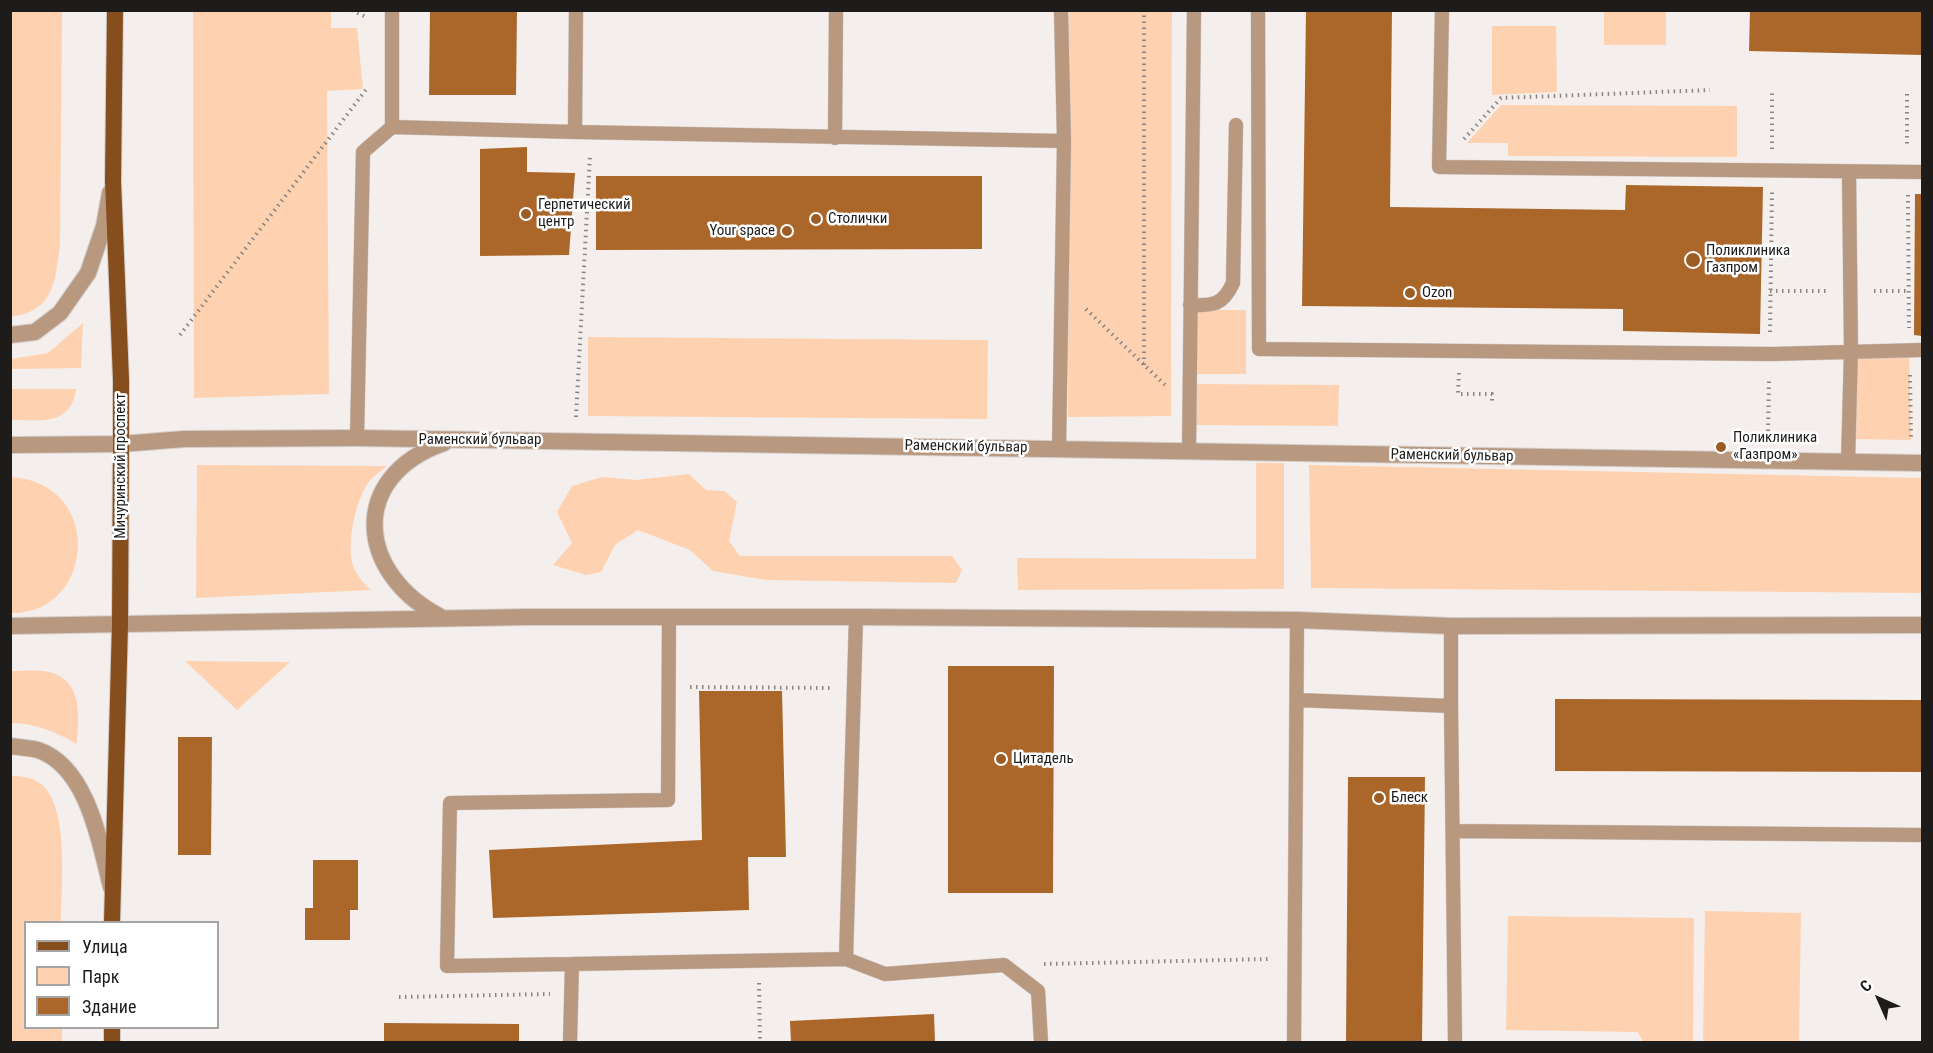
<!DOCTYPE html>
<html>
<head>
<meta charset="utf-8">
<style>
	body { margin:0 }
	#map { position:relative; width:1933px; height:1053px; overflow:hidden; background:#f4efec; font-family:"Roboto Condensed",sans-serif }
	canvas { display:block }
	.frame { position:absolute; inset:0; border:12px solid #1d1c1b; pointer-events:none }
	.legend { position:absolute; left:24px; top:921px; width:195px; height:108px; box-sizing:border-box; background:#fff; border:2px solid #a5a4a4; margin:0; padding:8px 10px; list-style:none; font-size:18px; color:#1d1c1b }
	.legend li { display:flex; align-items:center; gap:12px; height:30px }
	.legend b { width:30px; border:2px solid #a5a4a4 }
	.north { position:absolute; left:1849px; top:969px; width:60px; height:60px; -webkit-text-stroke:4px #fff; paint-order:stroke; rotate:315deg; font-size:16px; font-weight:700; line-height:24px; text-align:center; color:#1d1c1b }
	.north::after { content:''; display:block; margin:auto; width:21px; height:27px; background:#1d1c1b; clip-path:polygon(50% 0,100% 100%,50% 72%,0 100%) }
</style>
</head>
<body>
<div id="map">
<canvas width="1933" height="1053"></canvas>
<div class="frame"></div>
<ul class="legend">
<li><b style="height:8px;background:#864e1c"></b>Улица</li>
<li><b style="height:16px;background:#fed2b1"></b>Парк</li>
<li><b style="height:16px;background:#ab662a"></b>Здание</li>
</ul>
<div class="north">С</div>
</div>
<script>
const ctx = document.querySelector('canvas').getContext('2d');
ctx.lineJoin = 'round';
function fillPath(path, color) {
  ctx.fillStyle = color;
  ctx.fill(path, 'evenodd');
}
function trace(path, color, width, dash) {
  ctx.strokeStyle = color;
  ctx.lineWidth = width;
  ctx.lineCap = dash ? 'butt' : 'round';
  ctx.setLineDash(dash || []);
  ctx.stroke(path);
}
function label(font, color, halo, rows, align = 'center') {
  ctx.font = font + ' "Roboto Condensed",sans-serif';
  ctx.lineWidth = 5;
  ctx.setLineDash([]);
  ctx.textBaseline = 'middle';
  ctx.strokeStyle = halo;
  ctx.fillStyle = color;
  for (const [text, x, y, turn = 0] of rows) {
    ctx.save();
    ctx.translate(x, y);
    ctx.rotate((+turn || 0) * Math.PI / 180);
    ctx.textAlign = isNaN(turn) ? turn : align;
    if (halo) ctx.strokeText(text, 0, 0);
    ctx.fillText(text, 0, 0);
    ctx.restore();
  }
}
fillPath(new Path2D(`
	M 10,11 L 62,11 L 60,245 C 55,282 54,311 11,317 Z
	M 193,11 L 331,11 L 331,28 L 357,28 L 363,89 L 327,91 L 329,394 L 194,398 Z
	M 1069,11 L 1172,11 L 1171,416 L 1068,417 Z
	M 1604,11 L 1666,11 L 1666,45 L 1604,45 Z
	M 1492,26 L 1556,26 L 1557,92 L 1492,95 Z
	M 1501,105 L 1737,106 L 1737,157 L 1508,156 L 1508,143 L 1467,143 Z
	M 1195,310 L 1246,310 L 1246,374 L 1195,374 Z
	M 83,323 L 81,368 L 11,369 L 11,359 L 48,353 Z
	M 588,337 L 988,340 L 987,419 L 588,416 Z
	M 1909,350 L 1911,440 L 1849,439 L 1851,351 Z
	M 1194,384 L 1339,385 L 1338,426 L 1194,425 Z
	M 11,389 L 76,389 C 71,427 39,420 11,420 Z
	M 1256,463 L 1284,463 L 1284,589 L 1018,590 L 1017,558 L 1256,559 Z
	M 197,465 L 387,466 C 382,470 377,474 372,478 C 356,495 345,546 354,568 C 358,577 364,584 371,590 L 196,598 Z
	M 1309,465 L 1922,478 L 1922,593 L 1311,588 Z
	M 689,474 L 706,490 L 724,491 L 737,502 L 729,541 L 740,556 L 952,556 L 962,570 L 956,583 L 766,580 L 713,571 L 690,550 L 638,530 L 615,545 L 601,572 L 586,575 L 553,565 L 572,543 L 557,512 L 572,486 L 602,477 L 636,480 Z
	M 10,477 C 106,482 95,615 11,613 Z
	M 185,661 L 290,662 L 237,710 Z
	M 11,671 C 24,671 41,669 53,673 C 84,684 78,719 77,744 C 56,732 34,723 11,723 Z
	M 11,776 C 21,776 33,777 41,784 C 70,807 61,888 61,922 L 26,922 L 26,1028 L 62,1028 L 62,1042 L 11,1042 Z
	M 1705,911 L 1801,913 L 1799,1042 L 1703,1042 Z
	M 1508,916 L 1694,918 L 1693,1042 L 1643,1042 L 1638,1032 L 1506,1030 Z`), '#fed2b1');
fillPath(new Path2D(`
	M 430,10 L 517,10 L 516,95 L 429,95 Z
	M 1306,10 L 1392,10 L 1390,207 L 1625,210 L 1626,185 L 1763,187 L 1760,334 L 1623,331 L 1623,309 L 1302,306 Z
	M 1750,10 L 1922,10 L 1922,55 L 1749,51 Z
	M 527,147 L 527,172 L 575,173 L 569,255 L 480,256 L 480,149 Z
	M 596,176 L 982,176 L 982,249 L 596,250 Z
	M 1915,194 L 1922,194 L 1922,336 L 1914,335 Z
	M 948,666 L 1054,666 L 1053,893 L 948,893 Z
	M 699,691 L 782,691 L 786,857 L 748,857 L 749,910 L 493,918 L 489,850 L 702,840 Z
	M 1555,699 L 1922,700 L 1922,772 L 1555,771 Z
	M 178,737 L 212,737 L 211,855 L 178,855 Z
	M 1348,777 L 1425,777 L 1422,1042 L 1346,1042 Z
	M 313,860 L 358,860 L 358,910 L 350,910 L 350,940 L 305,940 L 305,908 L 313,908 Z
	M 934,1014 L 935,1042 L 791,1042 L 790,1021 Z
	M 384,1023 L 519,1024 L 519,1042 L 384,1042 Z`), '#ab662a');
const service = new Path2D(`
	M 1258,10 L 1259,349 L 1772,354 L 1922,350
	M 1442,10 L 1439,167 L 1922,172
	M 392,127 L 575,132 L 576,10
	M 575,132 L 1064,141
	M 835,138 L 836,10
	M 1190,305 C 1213,306 1223,305 1233,283 L 1236,125
	M 357,438 L 363,152 L 392,127 L 392,10
	M 1059,449 L 1064,141 L 1061,10
	M 1189,451 L 1194,10
	M 1848,462 L 1851,351 L 1849,172
	M 856,617 L 846,959 L 885,974 L 1004,965 L 1038,991 L 1041,1042
	M 1297,700 L 1451,706 L 1455,1042
	M 1451,706 L 1451,626
	M 1453,831 L 1922,835
	M 572,964 L 447,966 L 450,803 L 668,800 L 669,617
	M 570,1042 L 572,964 L 846,959
	M 1294,1042 L 1297,620`);
const tertiary = new Path2D(`
	M 10,335 L 35,332 L 60,313 L 88,273 L 104,226 L 110,193
	M 10,445 L 121,444 L 184,439 L 357,438 L 1922,463
	M 441,617 C 357,574 347,477 444,443
	M 10,626 L 529,617 L 856,617 L 1297,620 L 1451,626 L 1922,625
	M 10,746 C 19,747 30,748 38,750 C 88,767 100,844 111,887`);
const primary = new Path2D(`
	M 112,922 L 120,624 L 121,444 L 121,380 L 113,181 L 115,10
	M 112,1028 L 112,1042`);
trace(service, '#d2cdcb', 15);
trace(tertiary, '#d2cdcb', 18);
trace(primary, '#d2cdcb', 18);
trace(new Path2D(`
	M 352,10 L 368,18
	M 1907,94 L 1907,148
	M 1464,139 L 1501,98 L 1710,90
	M 1772,149 L 1772,91
	M 1908,195 L 1909,328
	M 1770,291 L 1827,291
	M 1874,291 L 1909,291
	M 1086,309 L 1165,385
	M 1770,332 L 1772,192
	M 180,335 L 368,87
	M 1144,365 L 1144,10
	M 1459,373 L 1458,394 L 1492,394 L 1492,403
	M 1910,375 L 1911,439
	M 576,417 L 590,155
	M 1768,437 L 1769,378
	M 690,687 L 830,688
	M 1044,964 L 1270,959
	M 759,983 L 760,1042
	M 399,997 L 550,994`), '#888583', 4, [1.5, 4.5]);
trace(service, '#b99880', 14);
trace(tertiary, '#b99880', 16);
trace(primary, '#864e1c', 16);
for (const [x, y, r, color] of [
	[526,214,6,"#9c5d25"],
	[816,219,6,"#9c5d25"],
	[787,231,6,"#9c5d25"],
	[1693,260,8,"#9c5d25"],
	[1410,293,6,"#9c5d25"],
	[1721,447,6,"#9c5d25"],
	[1001,759,6,"#9c5d25"],
	[1379,798,6,"#9c5d25"]
]) {
  const dot = new Path2D();
  dot.arc(x, y, r, 0, 2 * Math.PI);
  ctx.fillStyle = color;
  ctx.fill(dot);
  trace(dot, '#fff', 2);
}
label('15px', '#1d1c1b', '#fff', [
	["Герпетический",538,205],
	["центр",538,222],
	["Столички",828,219],
	["Your space",775,231,"right"],
	["Поликлиника",1706,251],
	["Газпром",1706,268],
	["Ozon",1422,293],
	["Поликлиника",1733,438],
	["«Газпром»",1733,455],
	["Цитадель",1013,759],
	["Блеск",1391,798]
], 'left');
label('15px', '#1d1c1b', '#fff', [
	["Раменский бульвар",480,440],
	["Раменский бульвар",966,447,1],
	["Раменский бульвар",1452,456,1],
	["Мичуринский проспект",121,466,-90]
]);
</script>
</body>
</html>
